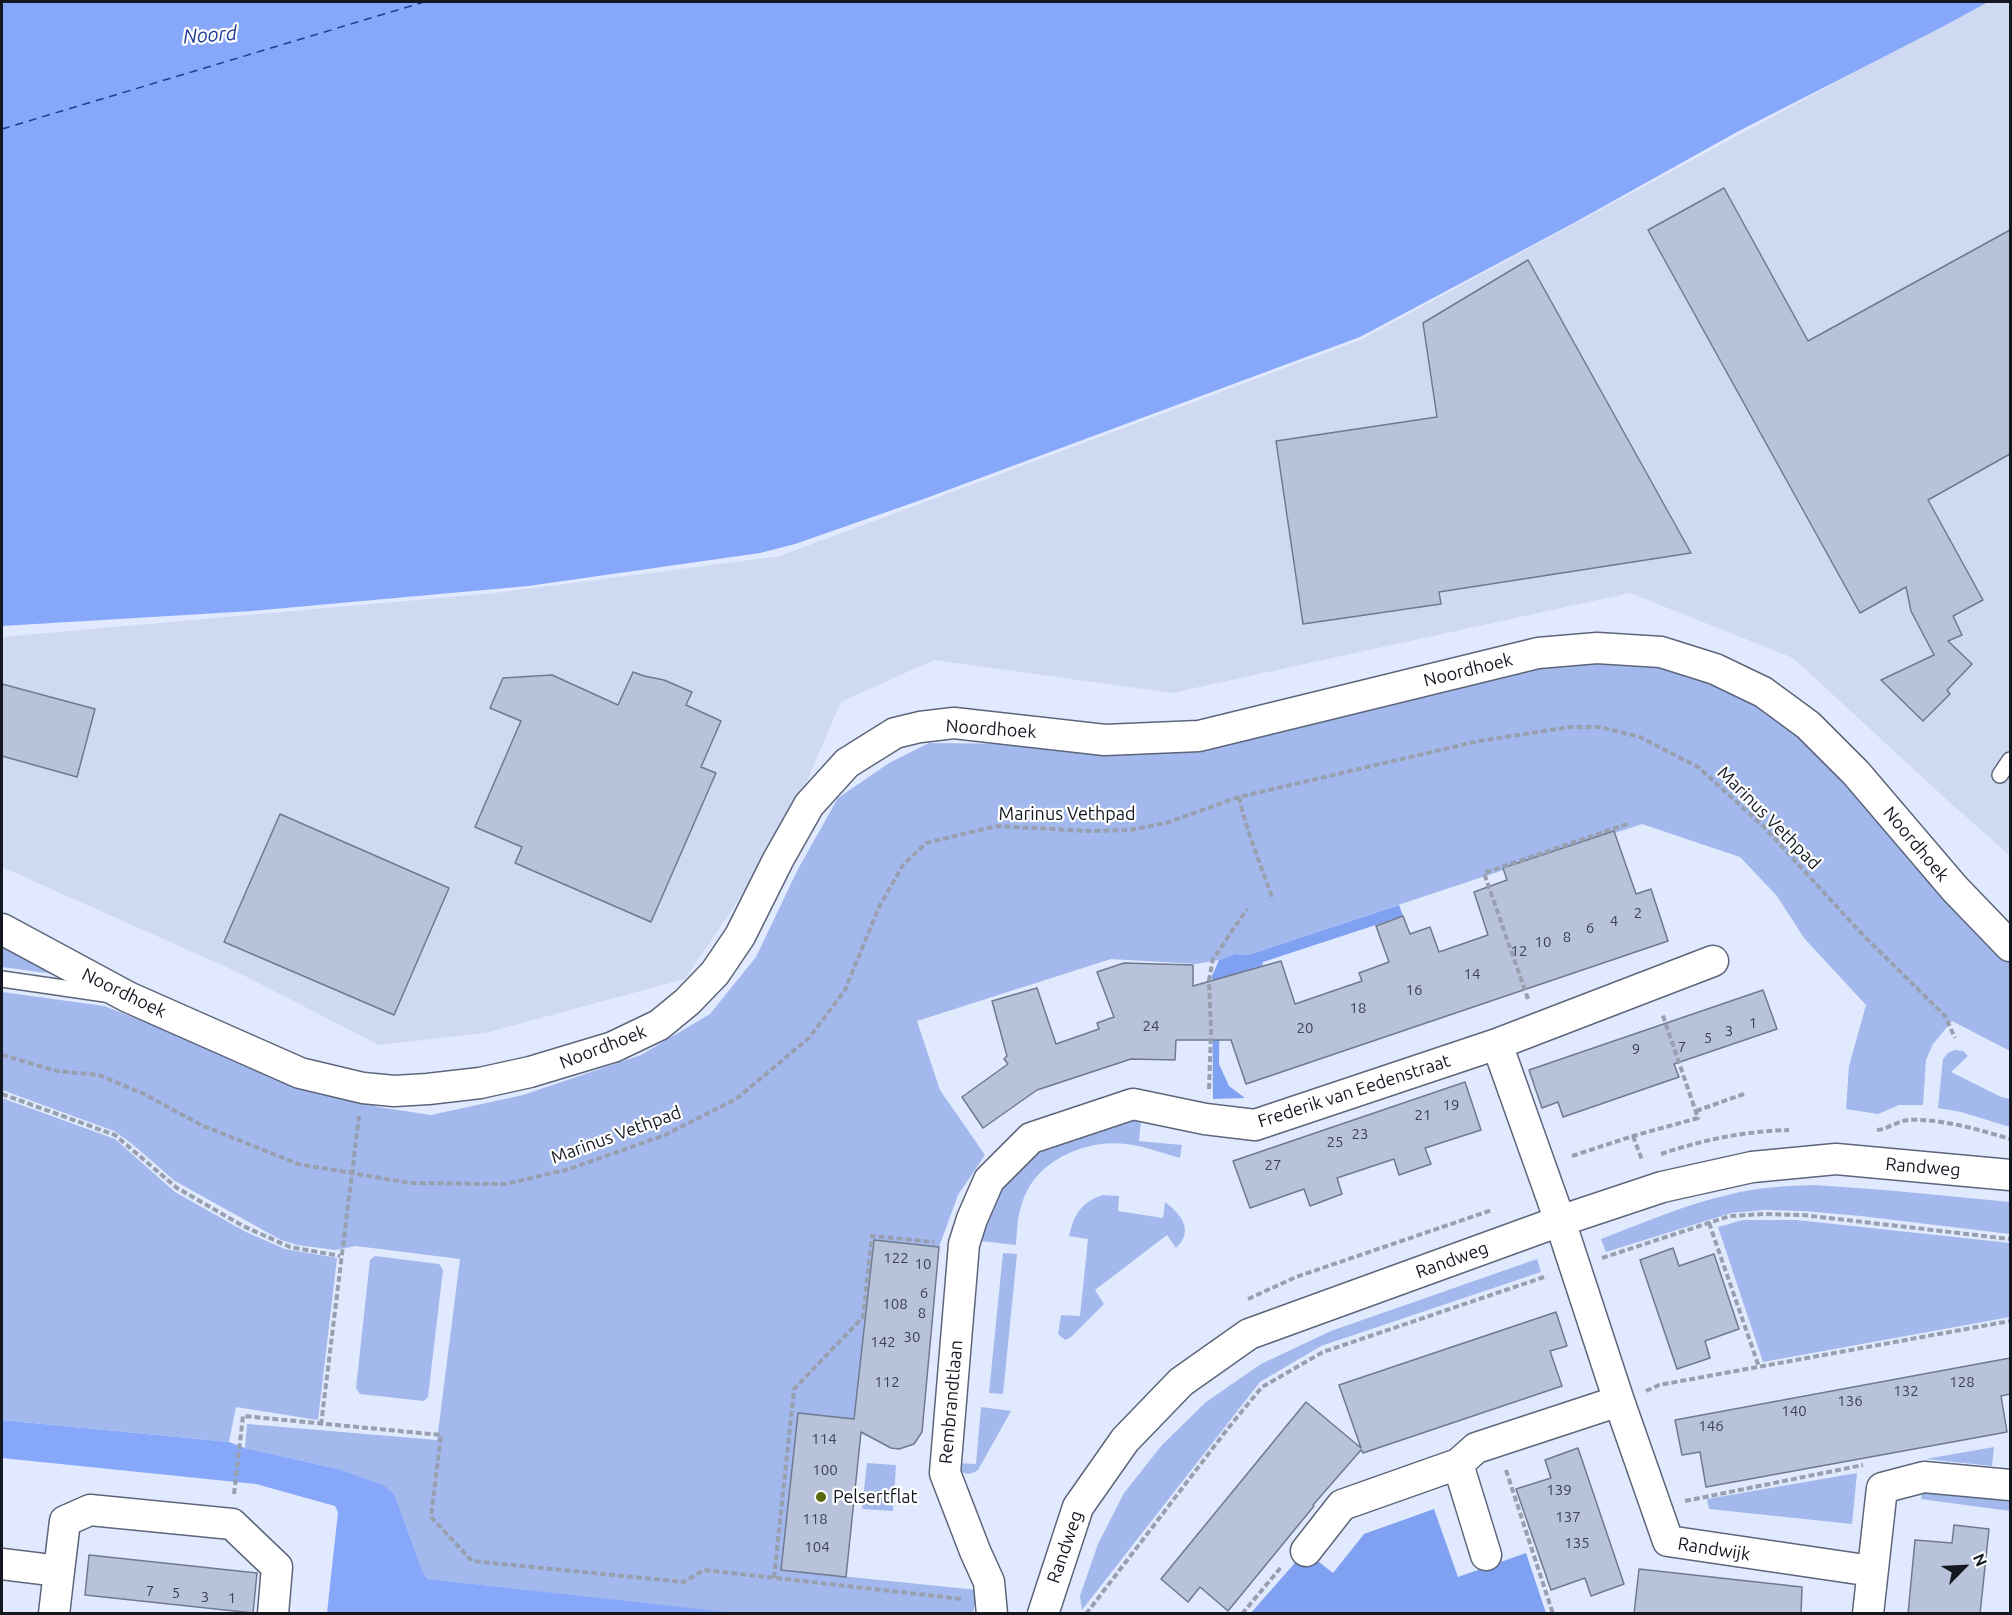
<!DOCTYPE html>
<html>
<head>
<meta charset="utf-8">
<style>
	body { margin:0 }
	#map { position:relative; width:2012px; height:1615px; overflow:hidden; background:#e0e9fd; font-family:Ubuntu,sans-serif }
	canvas { display:block }
	.frame { position:absolute; inset:0; border:3px solid #131720; pointer-events:none }
	.north { position:absolute; left:1934px; top:1537px; width:60px; height:60px; -webkit-text-stroke:4px #fff; paint-order:stroke; rotate:66deg; font-size:16px; font-weight:700; line-height:24px; text-align:center; color:#131720 }
	.north::after { content:''; display:block; margin:auto; width:21px; height:27px; background:#131720; clip-path:polygon(50% 0,100% 100%,50% 72%,0 100%) }
</style>
</head>
<body>
<div id="map">
<canvas width="2012" height="1615"></canvas>
<div class="frame"></div>
<div class="north">N</div>
</div>
<script>
const ctx = document.querySelector('canvas').getContext('2d');
ctx.lineJoin = 'round';
function fillPath(path, color) {
  ctx.fillStyle = color;
  ctx.fill(path, 'evenodd');
}
function trace(path, color, width, dash) {
  ctx.strokeStyle = color;
  ctx.lineWidth = width;
  ctx.lineCap = dash ? 'butt' : 'round';
  ctx.setLineDash(dash || []);
  ctx.stroke(path);
}
function label(font, color, halo, rows, align = 'center') {
  ctx.font = font + ' Ubuntu,sans-serif';
  ctx.lineWidth = 4.5;
  ctx.setLineDash([]);
  ctx.textBaseline = 'middle';
  ctx.strokeStyle = halo;
  ctx.fillStyle = color;
  for (const [text, x, y, turn = 0] of rows) {
    ctx.save();
    ctx.translate(x, y);
    ctx.rotate((+turn || 0) * Math.PI / 180);
    ctx.textAlign = isNaN(turn) ? turn : align;
    if (halo) ctx.strokeText(text, 0, 0);
    ctx.fillText(text, 0, 0);
    ctx.restore();
  }
}
fillPath(new Path2D(`
	M 1984,2 L 2010,2 L 2010,856 L 1945,798 L 1793,658 L 1630,593 L 1172,693 L 934,660 L 841,702 L 786,830 L 685,979 L 485,1033 L 379,1045 L 235,971 L 2,867 L 2,637 L 495,593 L 780,556 L 1360,340 Z`), '#cfdaf2');
fillPath(new Path2D(`
	M 1595,662 L 1662,667 L 1711,681 L 1764,707 L 1824,754 L 2010,961 L 2010,1051 L 1952,1021 L 1933,1044 L 1926,1060 L 1923,1105 L 1899,1105 L 1878,1114 L 1846,1109 L 1849,1066 L 1866,1005 L 1804,938 L 1777,896 L 1740,857 L 1642,824 L 1248,955 L 1235,954 L 1219,960 L 1196,964 L 1111,959 L 917,1021 L 940,1090 L 985,1155 L 958,1195 L 939,1247 L 874,1241 L 854,1419 L 798,1413 L 781,1570 L 978,1590 L 973,1613 L 735,1614 L 428,1579 L 338,1469 L 245,1448 L 247,1424 L 437,1440 L 460,1259 L 356,1246 L 335,1250 L 297,1245 L 281,1240 L 175,1181 L 131,1143 L 114,1131 L 2,1090 L 2,992 L 104,1006 L 227,1054 L 378,1107 L 431,1115 L 523,1095 L 641,1055 L 710,1014 L 756,957 L 798,869 L 838,798 L 889,763 L 929,743 L 1122,745 L 1532,666 Z
	M 2,943 L 54,974 L 2,967 Z
	M 1955,1050 L 1963,1051 L 1968,1056 L 1951,1072 L 2001,1097 L 2010,1099 L 2010,1127 L 1961,1112 L 1938,1108 L 1943,1059 L 1948,1053 Z
	M 2,1098 L 115,1139 L 175,1192 L 246,1232 L 285,1249 L 337,1258 L 318,1420 L 236,1407 L 229,1442 L 2,1420 Z
	M 1129,1119 L 1141,1120 L 1139,1141 L 1182,1145 L 1180,1158 C 1162,1153 1144,1146 1126,1144 C 1090,1139 1044,1157 1027,1191 C 1018,1208 1017,1226 1016,1245 L 981,1241 C 987,1206 1009,1169 1041,1151 C 1049,1146 1059,1144 1067,1141 C 1088,1133 1108,1126 1129,1119 Z
	M 1815,1185 L 1885,1190 L 2010,1202 L 2010,1234 L 1861,1216 L 1803,1211 L 1764,1210 L 1731,1213 L 1606,1252 L 1601,1239 C 1643,1223 1684,1205 1728,1195 C 1757,1187 1786,1186 1815,1185 Z
	M 1103,1195 L 1119,1196 L 1118,1211 L 1163,1218 L 1165,1202 C 1182,1215 1194,1231 1176,1248 L 1167,1235 L 1095,1290 L 1104,1304 L 1070,1338 L 1065,1340 L 1058,1334 L 1061,1315 L 1080,1316 L 1088,1239 L 1069,1236 C 1074,1215 1081,1202 1103,1195 Z
	M 1743,1220 L 1797,1220 L 2010,1243 L 2010,1317 L 1763,1362 L 1718,1227 Z
	M 1003,1253 L 1017,1254 L 1003,1394 L 989,1393 Z
	M 375,1256 L 439,1264 L 443,1270 L 428,1397 L 424,1401 L 360,1394 L 356,1388 L 370,1260 Z
	M 1537,1259 L 1541,1272 L 1321,1346 L 1260,1382 L 1082,1610 L 1080,1596 L 1098,1544 L 1124,1493 L 1162,1445 L 1206,1402 L 1261,1364 L 1331,1331 Z
	M 981,1407 L 1011,1411 L 978,1470 C 968,1477 960,1474 956,1463 L 976,1464 Z
	M 1994,1447 L 1992,1466 L 1926,1459 Z
	M 867,1463 L 896,1465 L 893,1511 L 862,1509 Z
	M 1857,1473 L 1852,1524 L 1709,1509 L 1707,1499 Z
	M 1923,1486 L 2010,1497 L 2010,1511 L 1921,1499 Z`), '#a3b9ed');
fillPath(new Path2D(`
	M 1399,905 L 1403,916 L 1263,962 L 1262,966 L 1224,977 L 1220,980 L 1219,1064 L 1229,1086 L 1245,1098 L 1213,1099 L 1212,976 L 1219,960 L 1235,954 L 1248,955 Z
	M 1434,1509 L 1458,1577 L 1526,1553 L 1546,1613 L 1250,1614 L 1301,1556 L 1314,1558 L 1333,1573 L 1364,1534 Z`), '#80a1f2');
fillPath(new Path2D(`
	M 2,2 L 1988,2 L 1942,27 L 1737,132 L 1572,224 L 1360,337 L 921,500 L 795,544 L 760,553 L 528,586 L 252,611 L 2,626 Z
	M 2,1420 L 229,1442 L 245,1448 L 338,1469 L 383,1485 L 394,1494 L 422,1571 L 428,1579 L 735,1613 L 327,1613 L 338,1512 L 335,1506 L 256,1484 L 2,1458 Z`), '#87a8fa');
trace(new Path2D(`
	M 2,129 L 424,2`), '#203a96', 1.5, [8, 6]);
const building = new Path2D(`
	M 1724,188 L 1808,341 L 2010,230 L 2010,454 L 1928,500 L 1983,600 L 1953,616 L 1962,635 L 1948,641 L 1972,664 L 1947,690 L 1950,694 L 1923,721 L 1881,680 L 1934,655 L 1911,611 L 1906,587 L 1860,613 L 1648,230 Z
	M 1528,260 L 1691,553 L 1439,592 L 1441,604 L 1303,624 L 1276,441 L 1437,417 L 1423,323 Z
	M 633,672 L 644,676 L 664,680 L 692,692 L 686,705 L 721,721 L 701,767 L 716,773 L 651,922 L 515,863 L 522,847 L 475,827 L 521,721 L 490,708 L 503,678 L 552,675 L 618,705 Z
	M 2,684 L 95,709 L 77,777 L 2,756 Z
	M 280,814 L 449,888 L 394,1015 L 224,942 Z
	M 1614,831 L 1636,894 L 1651,889 L 1668,941 L 1246,1084 L 1231,1040 L 1176,1040 L 1175,1060 L 1131,1059 L 1037,1090 L 983,1128 L 962,1097 L 1008,1064 L 1004,1059 L 1007,1056 L 992,1001 L 1037,988 L 1056,1044 L 1099,1029 L 1097,1023 L 1114,1017 L 1097,972 L 1124,963 L 1193,965 L 1193,986 L 1281,961 L 1295,1004 L 1362,981 L 1359,973 L 1389,962 L 1376,926 L 1403,916 L 1410,934 L 1430,927 L 1439,952 L 1488,935 L 1474,892 L 1507,880 L 1503,868 Z
	M 1763,990 L 1777,1029 L 1674,1064 L 1679,1077 L 1598,1105 L 1563,1117 L 1558,1102 L 1542,1108 L 1529,1070 Z
	M 1465,1082 L 1481,1130 L 1425,1148 L 1431,1164 L 1399,1175 L 1394,1159 L 1337,1178 L 1342,1194 L 1310,1206 L 1304,1189 L 1250,1208 L 1233,1161 Z
	M 874,1240 L 939,1247 L 922,1432 L 914,1444 L 899,1449 L 891,1448 L 861,1432 L 846,1577 L 781,1570 L 798,1413 L 854,1419 Z
	M 1673,1248 L 1679,1266 L 1714,1254 L 1739,1329 L 1705,1341 L 1710,1358 L 1677,1369 L 1640,1260 Z
	M 1556,1312 L 1567,1346 L 1550,1351 L 1562,1386 L 1363,1453 L 1361,1450 L 1313,1505 L 1314,1506 L 1228,1611 L 1200,1587 L 1188,1602 L 1161,1579 L 1306,1402 L 1361,1448 L 1339,1385 Z
	M 2010,1358 L 2010,1394 L 2001,1396 L 2007,1432 L 1706,1487 L 1700,1452 L 1682,1455 L 1675,1420 Z
	M 1578,1448 L 1624,1584 L 1591,1596 L 1585,1578 L 1551,1590 L 1516,1489 L 1551,1478 L 1545,1460 Z
	M 1954,1525 L 1989,1529 L 1980,1614 L 1908,1614 L 1915,1540 L 1952,1543 Z
	M 89,1555 L 257,1573 L 253,1613 L 85,1595 Z
	M 1639,1569 L 1802,1587 L 1801,1614 L 1634,1614 Z`);
fillPath(building, '#b8c3db');
trace(building, '#6f798f', 1.5);
const service = new Path2D(`
	M 2000,775 L 2010,760
	M 2,979 L 105,994`);
const minor = new Path2D(`
	M 2,929 L 128,997 L 300,1073 L 363,1088 L 394,1091 L 428,1089 L 480,1083 L 530,1072 L 613,1047 L 659,1025 L 687,1002 L 715,973 L 740,936 L 778,860 L 809,805 L 847,763 L 895,733 L 920,727 L 954,723 L 1105,740 L 1199,736 L 1538,653 L 1597,648 L 1661,652 L 1715,669 L 1763,692 L 1808,725 L 1856,773 L 1955,889 L 2010,946
	M 1497,1044 L 1560,1221 L 1619,1401 L 1668,1541 L 1872,1571
	M 1458,1464 L 1486,1555
	M 1306,1551 L 1342,1505 L 1458,1464 L 1476,1448 L 1619,1401
	M 2,1564 L 59,1571 L 65,1521 L 90,1510 L 232,1524 L 277,1567 L 273,1614
	M 54,1614 L 59,1571
	M 992,1614 L 989,1582 L 975,1551 L 945,1473 L 964,1244 L 972,1219 L 989,1180 L 1031,1138 L 1133,1104 L 1205,1119 L 1255,1125 L 1497,1044 L 1713,961
	M 1043,1614 L 1078,1507 L 1125,1440 L 1181,1382 L 1249,1334 L 1560,1221 L 1662,1187 L 1752,1167 L 1836,1159 L 2010,1175
	M 1868,1614 L 1882,1488 L 1924,1477 L 2010,1485`);
trace(service, '#5c657a', 18);
trace(minor, '#5c657a', 33);
trace(new Path2D(`
	M 1239,797 C 1247,833 1261,865 1273,900
	M 1528,999 L 1484,873 L 1630,823
	M 2,1055 L 57,1071 L 99,1075 L 144,1094 L 201,1125 L 298,1164 L 410,1183 L 505,1184 L 566,1170 L 665,1135 L 736,1099 L 809,1038 L 845,990 L 879,907 L 903,865 L 926,843 L 997,826 L 1089,831 L 1130,830 L 1166,823 L 1239,797 L 1479,741 L 1570,727 L 1600,727 L 1640,737 L 1698,767 L 1763,826 L 1861,933 L 1945,1016 L 1955,1038
	M 1209,1089 L 1211,1030 L 1209,980 L 1213,959 L 1247,909
	M 2,1094 L 115,1135 L 177,1188 L 243,1226 L 290,1247 L 340,1256
	M 1696,1111 L 1744,1094
	M 1877,1130 C 1888,1129 1898,1121 1908,1120 C 1939,1118 1981,1130 2010,1139
	M 1633,1136 L 1642,1160
	M 1661,1154 C 1702,1140 1745,1131 1789,1130
	M 1572,1156 L 1633,1136 L 1698,1118 L 1662,1013
	M 1709,1223 L 1759,1367
	M 1602,1258 L 1730,1216 L 1764,1214 L 1803,1215 L 2010,1239
	M 1248,1299 L 1296,1277 L 1492,1210
	M 1646,1391 L 1659,1385 L 2010,1321
	M 321,1425 L 359,1116
	M 1506,1470 L 1553,1614
	M 234,1494 L 243,1416 L 441,1435 L 431,1517 L 472,1561 L 684,1582 L 704,1570 L 962,1599
	M 1685,1501 L 1863,1465
	M 774,1578 L 794,1389 L 863,1317 L 872,1236 L 934,1242
	M 1086,1614 L 1229,1427 L 1262,1387 L 1323,1352 L 1547,1276
	M 1242,1614 L 1282,1566`), '#989faf', 4, [6, 3]);
trace(service, '#fff', 15);
trace(minor, '#fff', 30);
for (const [x, y, r, color] of [
	[821,1497,6,"#5d670b"]
]) {
  const dot = new Path2D();
  dot.arc(x, y, r, 0, 2 * Math.PI);
  ctx.fillStyle = color;
  ctx.fill(dot);
  trace(dot, '#fff', 2);
}
label('15px', '#3c424f', null, [
	["2",1638,913],
	["4",1614,921],
	["6",1590,928],
	["8",1567,937],
	["10",1543,942],
	["12",1519,951],
	["14",1472,974],
	["16",1414,990],
	["18",1358,1008],
	["1",1753,1023],
	["24",1151,1026],
	["20",1305,1028],
	["3",1729,1031],
	["5",1708,1038],
	["7",1682,1047],
	["9",1636,1049],
	["19",1451,1105],
	["21",1423,1115],
	["23",1360,1134],
	["25",1335,1142],
	["27",1273,1165],
	["122",896,1258],
	["10",923,1264],
	["6",924,1293],
	["108",895,1304],
	["8",922,1313],
	["30",912,1337],
	["142",883,1342],
	["112",887,1382],
	["128",1962,1382],
	["132",1906,1391],
	["136",1850,1401],
	["140",1794,1411],
	["146",1711,1426],
	["114",824,1439],
	["100",825,1470],
	["139",1559,1490],
	["137",1568,1517],
	["118",815,1519],
	["135",1577,1543],
	["104",817,1547],
	["7",150,1591],
	["5",176,1593],
	["3",205,1597],
	["1",232,1598]
]);
label('18px', '#131720', '#fff', [
	["Noordhoek",1468,670,-14],
	["Noordhoek",991,729,4],
	["Marinus Vethpad",1067,814],
	["Marinus Vethpad",1769,818,45],
	["Noordhoek",1916,844,50],
	["Noordhoek",124,993,26],
	["Noordhoek",603,1047,-21],
	["Frederik van Eedenstraat",1354,1091,-18],
	["Marinus Vethpad",616,1135,-20],
	["Randweg",1923,1167,5],
	["Randweg",1452,1260,-20],
	["Rembrandtlaan",951,1402,-85],
	["Randweg",1065,1547,-71],
	["Randwijk",1714,1549,9]
]);
label('18px', '#131720', '#fff', [
	["Pelsertflat",833,1497]
], 'left');
label('italic 20px', '#203a96', '#fff', [
	["Noord",210,35,-4]
]);
</script>
</body>
</html>
